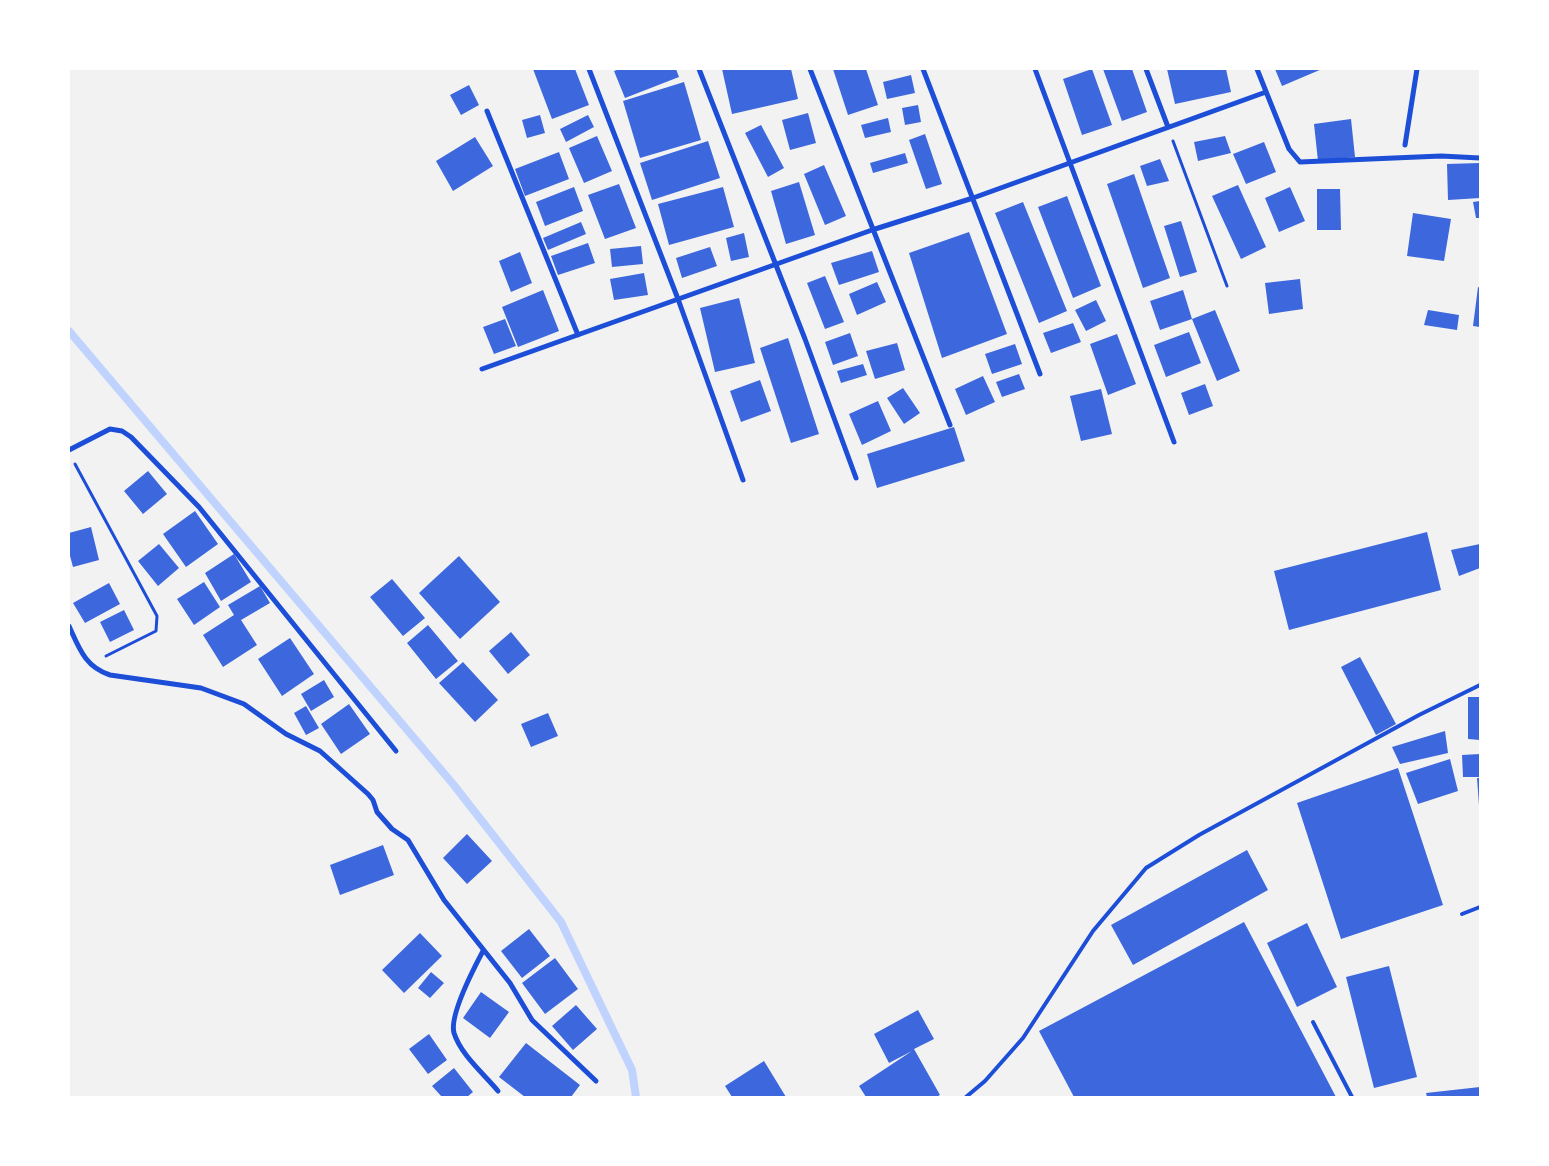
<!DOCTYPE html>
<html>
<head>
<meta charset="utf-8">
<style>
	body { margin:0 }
	#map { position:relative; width:1549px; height:1166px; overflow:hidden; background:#f2f2f2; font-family:"Titillium Web",sans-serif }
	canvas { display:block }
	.frame { position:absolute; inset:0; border:70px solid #fff; pointer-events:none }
</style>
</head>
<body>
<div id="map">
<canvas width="1549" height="1166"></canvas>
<div class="frame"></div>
</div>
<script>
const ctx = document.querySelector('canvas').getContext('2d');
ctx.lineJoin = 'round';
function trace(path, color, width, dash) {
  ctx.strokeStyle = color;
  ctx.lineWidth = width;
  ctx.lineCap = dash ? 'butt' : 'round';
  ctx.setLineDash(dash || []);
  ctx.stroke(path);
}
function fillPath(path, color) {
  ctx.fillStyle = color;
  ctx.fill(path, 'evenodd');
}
trace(new Path2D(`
	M 69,331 L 453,784 L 561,922 L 632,1070 L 636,1097`), '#bfd3fe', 8);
fillPath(new Path2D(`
	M 533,69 L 575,69 L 589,105 L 552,119 Z
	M 620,69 L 676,69 L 679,77 L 625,98 L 614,71 Z
	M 722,69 L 791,69 L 798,99 L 732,114 Z
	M 833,69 L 866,69 L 878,105 L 848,115 Z
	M 1092,69 L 1112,125 L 1082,135 L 1063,79 Z
	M 1103,69 L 1132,69 L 1147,112 L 1122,121 Z
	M 1167,69 L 1226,69 L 1231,92 L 1175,104 Z
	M 1275,69 L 1322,69 L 1282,86 Z
	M 911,75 L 915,93 L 887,99 L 883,82 Z
	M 684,82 L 701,140 L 640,158 L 623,101 Z
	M 469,85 L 479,105 L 461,115 L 450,95 Z
	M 918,105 L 921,122 L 905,125 L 902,108 Z
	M 808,113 L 816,143 L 790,150 L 782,120 Z
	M 540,115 L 545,133 L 527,138 L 522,120 Z
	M 588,115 L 594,127 L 566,142 L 560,129 Z
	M 888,118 L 891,132 L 865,138 L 861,125 Z
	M 1351,119 L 1355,157 L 1318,161 L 1314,124 Z
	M 761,125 L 784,168 L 768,177 L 745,133 Z
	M 925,134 L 942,184 L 926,189 L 909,140 Z
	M 597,136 L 612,171 L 584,183 L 569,148 Z
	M 1225,136 L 1231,153 L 1198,161 L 1194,142 Z
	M 475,137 L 493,166 L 453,191 L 436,161 Z
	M 708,141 L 720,178 L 652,200 L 640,163 Z
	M 1264,142 L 1276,172 L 1246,184 L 1233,154 Z
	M 559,152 L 569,179 L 525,196 L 515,169 Z
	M 905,153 L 908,163 L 873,173 L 870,163 Z
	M 1160,159 L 1169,181 L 1147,186 L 1140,166 Z
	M 1480,163 L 1480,198 L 1448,200 L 1447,164 Z
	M 824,165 L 846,216 L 825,225 L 804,174 Z
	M 1134,174 L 1170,278 L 1143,288 L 1107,184 Z
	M 799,182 L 815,235 L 786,244 L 771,191 Z
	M 619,184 L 636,228 L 605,239 L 588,195 Z
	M 1238,185 L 1266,247 L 1241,259 L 1212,196 Z
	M 574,187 L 583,211 L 545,226 L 536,202 Z
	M 723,187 L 734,227 L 669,245 L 658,204 Z
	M 1290,187 L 1305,221 L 1279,232 L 1265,198 Z
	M 1317,189 L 1340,189 L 1341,230 L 1317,230 Z
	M 1067,196 L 1101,286 L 1073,298 L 1038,207 Z
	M 1480,201 L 1480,218 L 1476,218 L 1473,202 Z
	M 1023,202 L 1067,311 L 1039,323 L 995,213 Z
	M 1413,213 L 1451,219 L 1444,261 L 1407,256 Z
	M 1181,221 L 1197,272 L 1180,277 L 1164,226 Z
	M 581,222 L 586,234 L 548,250 L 543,238 Z
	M 969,232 L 1007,334 L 942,358 L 909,253 Z
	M 744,233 L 749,257 L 731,261 L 726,238 Z
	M 588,243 L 595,263 L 558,275 L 551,256 Z
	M 641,246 L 643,264 L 612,267 L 610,249 Z
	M 710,247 L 717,266 L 682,278 L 676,258 Z
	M 872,251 L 879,272 L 839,285 L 831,263 Z
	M 520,252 L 532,283 L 511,292 L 499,261 Z
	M 644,273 L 648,295 L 614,300 L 610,279 Z
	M 825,276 L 844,322 L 825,329 L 807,283 Z
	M 1300,279 L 1303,309 L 1269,314 L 1265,283 Z
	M 877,282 L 886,302 L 857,315 L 849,294 Z
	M 1478,287 L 1480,288 L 1480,327 L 1473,326 Z
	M 543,290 L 559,331 L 518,347 L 502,307 Z
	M 1183,290 L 1192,319 L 1160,330 L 1150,301 Z
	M 739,298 L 755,363 L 715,372 L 700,308 Z
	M 1096,300 L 1106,321 L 1086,331 L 1075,310 Z
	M 1215,310 L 1240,371 L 1217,381 L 1192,319 Z
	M 1428,310 L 1459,315 L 1457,330 L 1424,325 Z
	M 505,319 L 516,346 L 494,354 L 483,327 Z
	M 1073,323 L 1081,342 L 1051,353 L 1043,333 Z
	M 1189,332 L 1201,363 L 1166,377 L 1154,345 Z
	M 850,333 L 858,356 L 833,365 L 825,342 Z
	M 1117,334 L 1136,384 L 1108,395 L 1090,344 Z
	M 788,338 L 819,434 L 791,443 L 760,348 Z
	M 897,343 L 905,370 L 875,379 L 866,351 Z
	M 1015,344 L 1022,364 L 992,374 L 985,354 Z
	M 863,364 L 867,375 L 841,383 L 837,371 Z
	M 1019,374 L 1025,389 L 1002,397 L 996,382 Z
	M 983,376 L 995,402 L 966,415 L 955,389 Z
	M 760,380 L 771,411 L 741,422 L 730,391 Z
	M 1205,384 L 1213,406 L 1189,415 L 1181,393 Z
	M 903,388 L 920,413 L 904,424 L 887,398 Z
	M 1101,389 L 1112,434 L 1081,441 L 1070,396 Z
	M 878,401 L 891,431 L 862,445 L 849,414 Z
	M 954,427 L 965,461 L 877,488 L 867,454 Z
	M 148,471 L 167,494 L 143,514 L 124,491 Z
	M 195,511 L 218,544 L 186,567 L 163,534 Z
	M 91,527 L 99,560 L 73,567 L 69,552 L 69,533 Z
	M 1427,532 L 1441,590 L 1289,630 L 1274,571 Z
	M 159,544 L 179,568 L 158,586 L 138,561 Z
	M 1480,544 L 1480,568 L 1459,576 L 1451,550 Z
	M 234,554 L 251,582 L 221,601 L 205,573 Z
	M 459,556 L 500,602 L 460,639 L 419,593 Z
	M 392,579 L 425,618 L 403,636 L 370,597 Z
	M 204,582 L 220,607 L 194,625 L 177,599 Z
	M 109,583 L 120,604 L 85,623 L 73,603 Z
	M 260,586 L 270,603 L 241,620 L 257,645 L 223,667 L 203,635 L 234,615 L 228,605 Z
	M 124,610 L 134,630 L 110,642 L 100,622 Z
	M 428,625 L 458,661 L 436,679 L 407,643 Z
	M 511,632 L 530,655 L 508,674 L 489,651 Z
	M 290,638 L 314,674 L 282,696 L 258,659 Z
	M 1360,657 L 1396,724 L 1376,735 L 1341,667 Z
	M 463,662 L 498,700 L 475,722 L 439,683 Z
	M 324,680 L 334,697 L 311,711 L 301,694 Z
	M 1468,697 L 1480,697 L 1480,740 L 1468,739 Z
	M 349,704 L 370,734 L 341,754 L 321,724 Z
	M 306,706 L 319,728 L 306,735 L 294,713 Z
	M 548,713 L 558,736 L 531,747 L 521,724 Z
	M 1445,731 L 1448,753 L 1400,764 L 1392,747 Z
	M 1480,754 L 1480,777 L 1463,777 L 1462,755 Z
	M 1450,759 L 1458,791 L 1418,804 L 1406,773 Z
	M 1398,768 L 1443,905 L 1341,939 L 1297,803 Z
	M 1477,778 L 1480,778 L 1480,805 L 1479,805 Z
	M 467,834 L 492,861 L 467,884 L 443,858 Z
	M 383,845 L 394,875 L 340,895 L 330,865 Z
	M 1247,850 L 1268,890 L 1133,965 L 1111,925 Z
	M 1244,922 L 1336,1097 L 1074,1097 L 1039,1031 Z
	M 1307,923 L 1337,987 L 1297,1007 L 1267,943 Z
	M 529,929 L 550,956 L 522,978 L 501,951 Z
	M 420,933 L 442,956 L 404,993 L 382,970 Z
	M 555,958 L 578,989 L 545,1014 L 522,983 Z
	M 1389,966 L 1417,1077 L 1374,1088 L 1346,977 Z
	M 431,972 L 444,983 L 430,998 L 418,988 Z
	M 481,992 L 509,1012 L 490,1038 L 463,1018 Z
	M 576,1005 L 597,1029 L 573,1050 L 552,1026 Z
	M 918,1010 L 934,1039 L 914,1049 L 940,1095 L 936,1097 L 866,1097 L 859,1086 L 912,1051 L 889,1063 L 874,1034 Z
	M 429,1034 L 447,1060 L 428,1074 L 409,1049 Z
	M 526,1043 L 580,1085 L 571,1097 L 525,1097 L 499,1077 Z
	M 764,1061 L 786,1097 L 732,1097 L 725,1086 Z
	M 454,1068 L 473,1092 L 467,1097 L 442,1097 L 432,1086 Z
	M 1480,1087 L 1480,1097 L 1427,1097 L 1426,1093 Z`), '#3d67dc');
trace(new Path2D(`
	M 1173,141 L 1227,286
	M 75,464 L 157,616 L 156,631 L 106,656`), '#1d4ed8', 3);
trace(new Path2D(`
	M 1462,914 L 1480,907
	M 1313,1022 L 1352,1097
	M 966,1097 L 985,1081 L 1023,1038 L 1093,931 L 1146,868 L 1199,835 L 1419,715 L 1480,685`), '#1d4ed8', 4);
trace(new Path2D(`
	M 589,69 L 678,299 L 743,480
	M 699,69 L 805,339 L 856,478
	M 810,69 L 950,425
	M 923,69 L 1040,374
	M 1035,69 L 1174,442
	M 1146,69 L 1168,127
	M 1257,69 L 1289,149 L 1300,162 L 1441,156 L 1480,158
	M 487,111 L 578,335
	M 1405,145 L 1417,69
	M 482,369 L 872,230 L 973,198 L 1266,92
	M 69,450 L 110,429 L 122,431 L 131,437 L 199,507 L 396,751
	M 69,626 C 79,648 85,667 110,675 L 201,688 L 244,704 L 286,734 L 320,751 L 368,794 L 373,800 L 377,812 L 392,829 L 408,840 L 444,900 L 510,983 L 532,1020 L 596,1081
	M 483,951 C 474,968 449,1015 454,1033 C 461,1055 484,1074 498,1091`), '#1d4ed8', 5);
</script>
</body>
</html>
